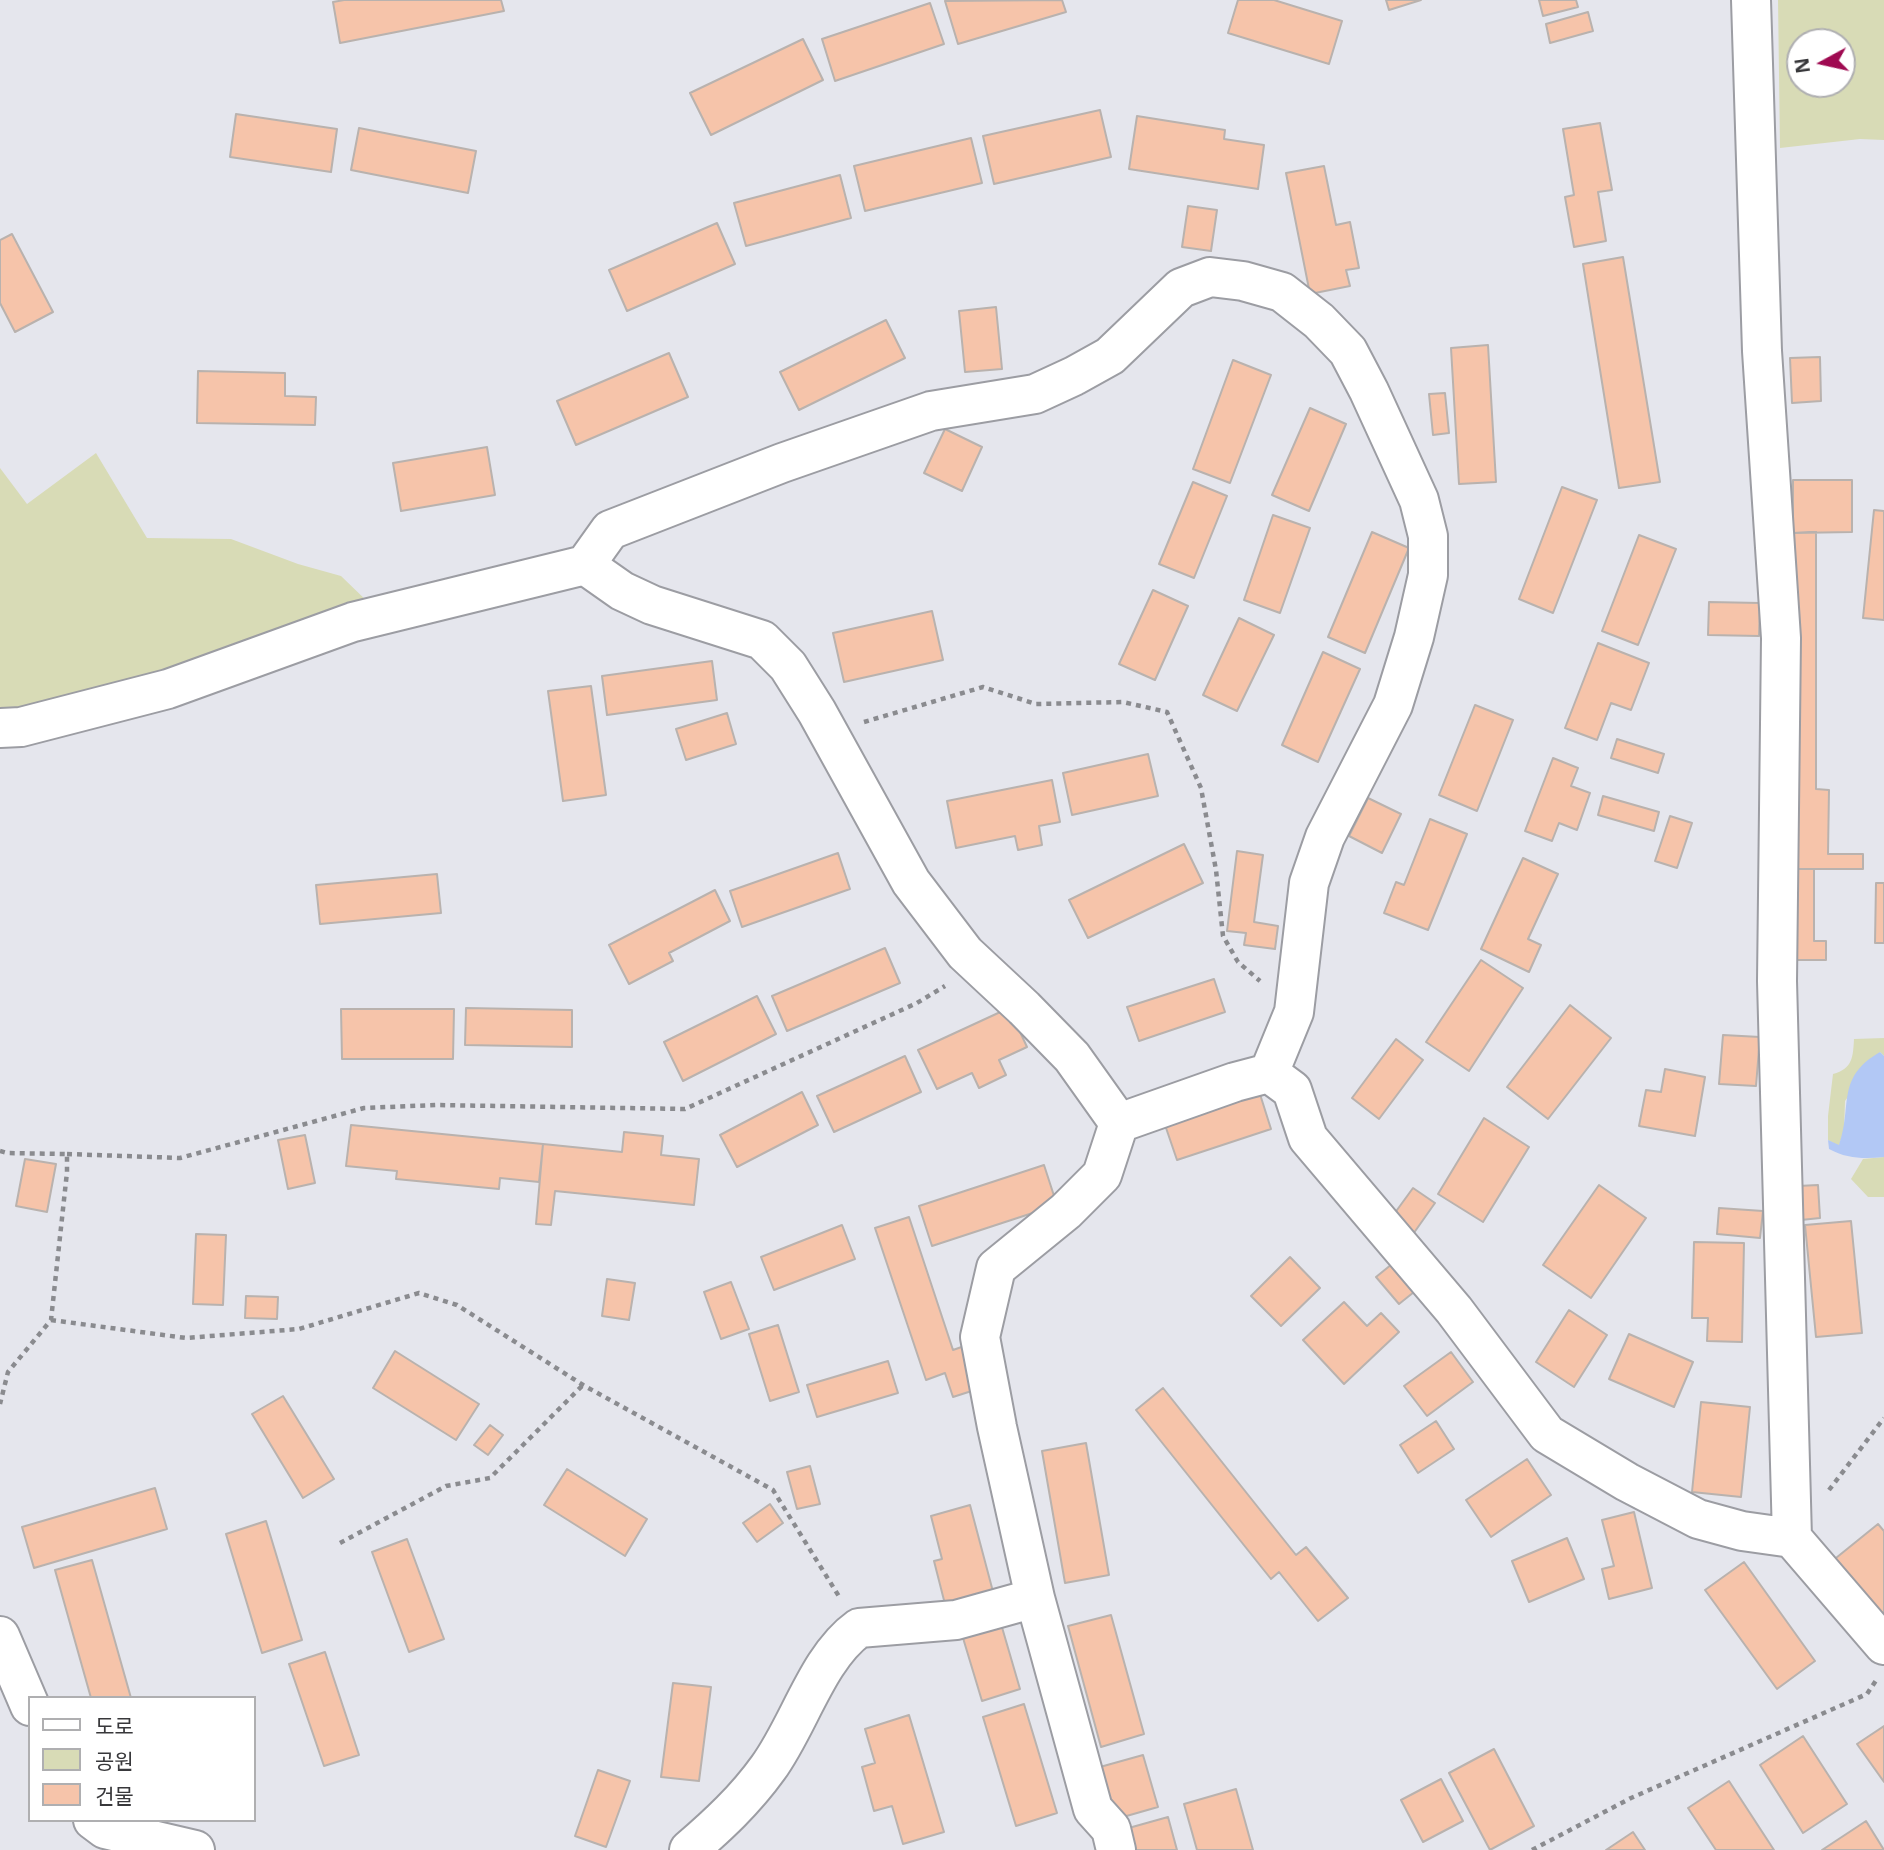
<!DOCTYPE html>
<html>
<head>
<meta charset="utf-8">
<style>
	body { margin:0 }
	#map { position:relative; width:1884px; height:1850px; overflow:hidden; background:#e5e6ed; font-family:"Open Sans","Noto Sans KR",sans-serif }
	canvas { display:block }
	.legend { position:absolute; left:28px; top:1696px; width:228px; height:126px; box-sizing:border-box; background:#fff; border:2px solid #afafb1; margin:0; padding:9px 12px; list-style:none; font-size:21px; color:#38383b }
	.legend li { display:flex; align-items:center; gap:14px; height:35px }
	.legend b { width:35px; border:2px solid #afafb1 }
	.north { position:absolute; left:1786px; top:28px; width:70px; height:70px; box-sizing:border-box; background:#fff; border:2px solid #afafb1; border-radius:50%; rotate:262deg; font-size:19px; font-weight:700; line-height:28px; text-align:center; color:#38383b }
	.north::after { content:''; display:block; margin:auto; width:24px; height:32px; background:#9f0a51; clip-path:polygon(50% 0,100% 100%,50% 72%,0 100%) }
</style>
</head>
<body>
<div id="map">
<canvas width="1884" height="1850"></canvas>
<ul class="legend">
<li><b style="height:9px;background:#fff"></b>도로</li>
<li><b style="height:19px;background:#d8dbb6"></b>공원</li>
<li><b style="height:19px;background:#f6c4aa"></b>건물</li>
</ul>
<div class="north">N</div>
</div>
<script>
const ctx = document.querySelector('canvas').getContext('2d');
ctx.lineJoin = 'round';
function fillPath(path, color) {
  ctx.fillStyle = color;
  ctx.fill(path, 'evenodd');
}
function trace(path, color, width, dash) {
  ctx.strokeStyle = color;
  ctx.lineWidth = width;
  ctx.lineCap = dash ? 'butt' : 'round';
  ctx.setLineDash(dash || []);
  ctx.stroke(path);
}
fillPath(new Path2D(`
	M 1778,0 L 1884,0 L 1884,140 L 1860,139 L 1780,148 ZM 1842,42 L 1842,84 L 1800,84 L 1800,42 Z
	M 96,453 L 147,538 L 231,539 L 298,564 L 341,576 L 370,604 L 343,616 L 0,721 L 0,468 L 27,504 Z
	M 1884,1038 L 1884,1056 L 1880,1052 L 1845,1101 L 1844,1130 L 1839,1146 L 1828,1140 L 1828,1116 L 1833,1074 C 1853,1069 1853,1056 1854,1039 Z
	M 1884,1157 L 1884,1197 L 1868,1197 L 1851,1179 L 1863,1159 Z`), '#d8dbb6');
fillPath(new Path2D(`
	M 1880,1052 L 1884,1056 L 1884,1157 C 1865,1159 1847,1159 1829,1149 L 1828,1140 L 1839,1145 C 1853,1106 1835,1078 1880,1052 Z`), '#b2c8f5');
const building = new Path2D(`
	M 344,0 L 501,0 L 504,11 L 340,43 L 333,2 Z
	M 1062,0 L 1066,12 L 958,44 L 945,1 Z
	M 1238,0 L 1274,0 L 1342,21 L 1329,64 L 1228,33 Z
	M 1386,0 L 1421,0 L 1389,10 Z
	M 1539,0 L 1576,0 L 1578,7 L 1543,16 Z
	M 930,3 L 944,44 L 835,81 L 822,39 Z
	M 1588,12 L 1593,31 L 1550,43 L 1546,24 Z
	M 803,39 L 823,80 L 711,135 L 690,93 Z
	M 1100,110 L 1111,157 L 994,184 L 983,136 Z
	M 236,114 L 337,129 L 331,172 L 230,157 Z
	M 1137,116 L 1225,130 L 1224,139 L 1264,145 L 1258,189 L 1129,169 Z
	M 1600,123 L 1612,190 L 1598,192 L 1606,241 L 1574,247 L 1565,197 L 1574,195 L 1563,129 Z
	M 359,128 L 476,151 L 468,193 L 351,170 Z
	M 971,138 L 982,183 L 865,211 L 854,166 Z
	M 1324,166 L 1336,225 L 1350,222 L 1359,268 L 1346,270 L 1350,286 L 1310,294 L 1286,173 Z
	M 840,175 L 851,218 L 746,246 L 734,203 Z
	M 1188,206 L 1217,210 L 1211,251 L 1182,247 Z
	M 717,223 L 735,264 L 627,311 L 609,270 Z
	M 12,234 L 53,312 L 15,332 L 0,303 L 0,240 Z
	M 1623,257 L 1660,482 L 1619,488 L 1583,264 Z
	M 996,307 L 1002,369 L 965,372 L 959,311 Z
	M 886,320 L 905,358 L 799,410 L 780,372 Z
	M 1488,345 L 1496,482 L 1459,484 L 1451,348 Z
	M 669,353 L 688,397 L 576,445 L 557,401 Z
	M 1820,357 L 1821,401 L 1792,403 L 1790,358 Z
	M 1233,360 L 1271,375 L 1230,483 L 1193,469 Z
	M 198,371 L 285,373 L 285,396 L 316,397 L 315,425 L 197,423 Z
	M 1445,393 L 1449,433 L 1433,435 L 1429,394 Z
	M 1310,408 L 1346,424 L 1309,511 L 1272,495 Z
	M 945,429 L 982,447 L 962,491 L 924,473 Z
	M 487,447 L 495,495 L 401,511 L 393,463 Z
	M 1793,480 L 1852,480 L 1852,532 L 1793,533 Z
	M 1193,482 L 1227,496 L 1194,578 L 1159,564 Z
	M 1562,487 L 1597,500 L 1553,613 L 1519,599 Z
	M 1874,510 L 1884,511 L 1884,620 L 1863,618 Z
	M 1273,515 L 1310,528 L 1280,613 L 1244,600 Z
	M 1372,532 L 1409,548 L 1365,653 L 1328,637 Z
	M 1816,532 L 1816,789 L 1829,790 L 1828,854 L 1863,854 L 1863,869 L 1792,869 L 1793,533 Z
	M 1639,535 L 1676,549 L 1638,645 L 1602,631 Z
	M 1153,590 L 1188,606 L 1155,680 L 1119,664 Z
	M 1709,602 L 1760,603 L 1759,636 L 1708,635 Z
	M 932,611 L 943,660 L 844,682 L 833,633 Z
	M 1239,618 L 1274,635 L 1237,711 L 1203,695 Z
	M 1598,643 L 1649,663 L 1631,710 L 1611,703 L 1597,740 L 1565,728 Z
	M 1323,652 L 1360,669 L 1318,762 L 1282,745 Z
	M 712,661 L 717,700 L 607,715 L 602,676 Z
	M 591,686 L 606,795 L 563,801 L 548,691 Z
	M 1475,705 L 1513,720 L 1477,811 L 1439,795 Z
	M 727,713 L 736,744 L 686,760 L 676,729 Z
	M 1617,739 L 1664,754 L 1658,773 L 1611,758 Z
	M 1148,754 L 1158,796 L 1072,815 L 1063,773 Z
	M 1553,758 L 1578,768 L 1571,786 L 1590,793 L 1577,830 L 1559,823 L 1552,841 L 1525,831 Z
	M 1052,780 L 1060,822 L 1039,826 L 1042,845 L 1018,850 L 1015,836 L 956,848 L 947,801 Z
	M 1603,796 L 1659,812 L 1654,831 L 1598,815 Z
	M 1368,798 L 1401,814 L 1382,853 L 1349,836 Z
	M 1670,816 L 1692,823 L 1677,868 L 1655,861 Z
	M 1430,819 L 1467,834 L 1428,930 L 1384,913 L 1396,882 L 1404,885 Z
	M 1184,844 L 1203,883 L 1088,938 L 1069,900 Z
	M 1237,851 L 1263,855 L 1254,922 L 1278,926 L 1275,949 L 1244,945 L 1246,933 L 1227,931 Z
	M 838,853 L 850,889 L 742,927 L 730,891 Z
	M 1523,858 L 1558,874 L 1528,939 L 1541,945 L 1529,972 L 1481,949 Z
	M 1792,869 L 1814,869 L 1814,941 L 1826,941 L 1826,960 L 1793,960 Z
	M 437,874 L 441,913 L 320,924 L 316,885 Z
	M 1876,883 L 1884,883 L 1884,943 L 1875,943 Z
	M 715,890 L 730,921 L 669,953 L 673,961 L 629,984 L 609,945 Z
	M 885,948 L 900,983 L 787,1031 L 772,996 Z
	M 1481,960 L 1523,988 L 1469,1071 L 1426,1042 Z
	M 1214,979 L 1225,1012 L 1139,1041 L 1127,1007 Z
	M 757,996 L 776,1034 L 683,1081 L 664,1042 Z
	M 1570,1005 L 1611,1038 L 1548,1119 L 1507,1087 Z
	M 466,1008 L 572,1010 L 572,1047 L 465,1045 Z
	M 1009,1008 L 1027,1047 L 999,1060 L 1006,1075 L 979,1088 L 972,1073 L 937,1089 L 918,1050 Z
	M 341,1009 L 454,1009 L 453,1059 L 342,1059 Z
	M 1723,1035 L 1760,1037 L 1756,1086 L 1719,1084 Z
	M 1396,1039 L 1423,1060 L 1379,1119 L 1352,1098 Z
	M 905,1056 L 921,1092 L 834,1132 L 817,1096 Z
	M 1665,1069 L 1705,1077 L 1695,1136 L 1639,1126 L 1646,1090 L 1661,1092 Z
	M 1259,1091 L 1271,1129 L 1177,1160 L 1164,1122 Z
	M 802,1092 L 818,1125 L 737,1167 L 720,1135 Z
	M 1484,1118 L 1529,1147 L 1483,1222 L 1438,1194 Z
	M 351,1125 L 543,1144 L 539,1182 L 500,1178 L 499,1189 L 396,1179 L 397,1171 L 346,1166 Z
	M 624,1132 L 663,1136 L 661,1155 L 699,1159 L 694,1205 L 555,1191 L 551,1225 L 536,1224 L 543,1144 L 622,1152 Z
	M 305,1135 L 315,1183 L 288,1189 L 278,1140 Z
	M 25,1159 L 56,1164 L 47,1212 L 16,1206 Z
	M 1044,1165 L 1057,1205 L 932,1246 L 919,1206 Z
	M 1599,1185 L 1646,1218 L 1591,1298 L 1543,1265 Z
	M 1818,1185 L 1820,1218 L 1801,1220 L 1798,1186 Z
	M 1413,1188 L 1435,1203 L 1411,1237 L 1389,1221 Z
	M 1719,1208 L 1763,1211 L 1760,1238 L 1717,1234 Z
	M 909,1217 L 953,1350 L 970,1344 L 984,1387 L 953,1397 L 945,1373 L 926,1380 L 875,1228 Z
	M 1851,1221 L 1862,1333 L 1816,1337 L 1805,1225 Z
	M 842,1225 L 855,1259 L 774,1290 L 761,1257 Z
	M 196,1234 L 226,1235 L 223,1305 L 193,1304 Z
	M 1694,1242 L 1744,1243 L 1742,1342 L 1707,1341 L 1708,1318 L 1692,1318 Z
	M 1290,1257 L 1320,1288 L 1281,1326 L 1251,1296 Z
	M 1392,1264 L 1414,1292 L 1399,1304 L 1376,1277 Z
	M 607,1279 L 635,1283 L 629,1320 L 602,1316 Z
	M 731,1282 L 749,1329 L 721,1339 L 704,1292 Z
	M 246,1296 L 278,1297 L 277,1319 L 245,1318 Z
	M 1344,1302 L 1367,1326 L 1381,1313 L 1399,1332 L 1344,1384 L 1303,1340 Z
	M 1569,1310 L 1607,1335 L 1574,1387 L 1536,1362 Z
	M 778,1325 L 799,1392 L 770,1401 L 749,1334 Z
	M 1629,1334 L 1693,1362 L 1674,1407 L 1609,1379 Z
	M 395,1351 L 479,1404 L 456,1440 L 373,1388 Z
	M 1451,1352 L 1473,1382 L 1427,1416 L 1404,1386 Z
	M 888,1361 L 898,1393 L 817,1417 L 807,1385 Z
	M 1163,1388 L 1296,1555 L 1306,1547 L 1348,1598 L 1318,1621 L 1279,1572 L 1271,1579 L 1136,1410 Z
	M 283,1396 L 334,1479 L 303,1498 L 252,1414 Z
	M 1701,1402 L 1750,1407 L 1741,1497 L 1692,1492 Z
	M 1436,1421 L 1454,1449 L 1418,1473 L 1400,1445 Z
	M 490,1425 L 503,1435 L 488,1455 L 474,1445 Z
	M 1086,1443 L 1109,1575 L 1065,1583 L 1042,1451 Z
	M 1527,1459 L 1551,1495 L 1491,1537 L 1466,1500 Z
	M 810,1466 L 820,1504 L 797,1509 L 787,1472 Z
	M 567,1469 L 647,1519 L 625,1556 L 544,1505 Z
	M 155,1488 L 167,1529 L 34,1568 L 22,1527 Z
	M 770,1504 L 783,1523 L 757,1542 L 743,1523 Z
	M 970,1505 L 996,1603 L 948,1616 L 934,1561 L 942,1559 L 931,1516 Z
	M 1634,1512 L 1652,1588 L 1609,1599 L 1602,1569 L 1614,1566 L 1602,1520 Z
	M 266,1521 L 302,1640 L 262,1653 L 226,1534 Z
	M 1878,1524 L 1884,1531 L 1884,1623 L 1831,1562 Z
	M 1567,1538 L 1584,1579 L 1529,1602 L 1512,1561 Z
	M 407,1539 L 444,1639 L 409,1652 L 372,1552 Z
	M 92,1560 L 131,1698 L 91,1698 L 55,1570 Z
	M 1744,1562 L 1815,1661 L 1777,1689 L 1705,1590 Z
	M 1111,1615 L 1144,1734 L 1101,1747 L 1068,1626 Z
	M 999,1617 L 1020,1689 L 982,1701 L 960,1628 Z
	M 325,1652 L 359,1755 L 324,1766 L 289,1664 Z
	M 673,1683 L 711,1687 L 699,1781 L 661,1777 Z
	M 1024,1704 L 1057,1813 L 1016,1826 L 983,1717 Z
	M 909,1715 L 944,1832 L 903,1844 L 892,1806 L 874,1811 L 862,1767 L 875,1763 L 865,1729 Z
	M 1884,1726 L 1884,1782 L 1857,1744 Z
	M 1803,1736 L 1847,1804 L 1803,1833 L 1760,1765 Z
	M 1494,1749 L 1534,1826 L 1490,1850 L 1449,1773 Z
	M 1143,1755 L 1158,1807 L 1116,1819 L 1100,1767 Z
	M 598,1770 L 630,1781 L 606,1847 L 575,1836 Z
	M 1441,1779 L 1463,1821 L 1423,1842 L 1401,1800 Z
	M 1729,1781 L 1774,1850 L 1716,1850 L 1688,1808 Z
	M 1236,1789 L 1253,1850 L 1197,1850 L 1184,1804 Z
	M 1168,1817 L 1177,1850 L 1123,1850 L 1118,1831 Z
	M 1866,1821 L 1884,1850 L 1822,1850 Z
	M 1633,1832 L 1645,1850 L 1606,1850 Z`);
fillPath(building, '#f6c4aa');
trace(building, '#b9b2ae', 2);
const minor = new Path2D(`
	M 1751,0 L 1762,351 L 1781,638 L 1777,981 L 1792,1538 L 1884,1645
	M 585,565 L 610,530 L 782,463 L 931,411 L 1035,394 L 1074,376 L 1110,356 L 1181,288 L 1210,277 L 1243,281 L 1282,292 L 1319,321 L 1348,351 L 1369,391 L 1419,500 L 1428,536 L 1428,575 L 1414,637 L 1393,705 L 1325,837 L 1309,883 L 1294,1012 L 1269,1073
	M 0,728 L 21,727 L 168,689 L 353,622 L 585,565 L 622,591 L 652,605 L 762,640 L 788,666 L 817,712 L 911,882 L 965,953 L 1024,1008 L 1072,1057 L 1119,1123 L 1235,1082 L 1269,1073 L 1292,1090 L 1308,1138 L 1454,1310 L 1547,1434 L 1627,1482 L 1698,1519 L 1742,1531 L 1792,1538
	M 0,1636 L 30,1706
	M 93,1820 L 105,1829 L 195,1850
	M 689,1850 C 718,1825 745,1800 768,1768 C 799,1726 817,1658 859,1628 L 956,1620 L 1035,1598
	M 1116,1850 L 1111,1829 L 1093,1809 L 1035,1598 L 997,1427 L 980,1337 L 996,1268 L 1066,1211 L 1102,1175 L 1119,1123`);
trace(minor, '#9c9da3', 42);
trace(new Path2D(`
	M 864,722 L 983,687 L 1036,704 L 1123,702 L 1167,712 L 1201,788 L 1216,870 L 1223,936 L 1238,962 L 1260,981
	M 0,1151 L 7,1153 L 67,1154 L 67,1172 L 51,1320 L 8,1372 L 0,1404
	M 67,1154 L 180,1158 L 364,1108 L 436,1105 L 685,1109 L 917,1003 L 945,986
	M 51,1320 L 186,1338 L 299,1329 L 419,1293 L 457,1305 L 583,1385 L 773,1490 L 840,1598
	M 1829,1490 L 1884,1418
	M 340,1543 L 446,1486 L 490,1478 L 583,1385
	M 1532,1850 L 1631,1798 L 1867,1694 L 1877,1679`), '#8a8b8f', 4.5, [5, 5]);
trace(minor, '#fff', 38);
</script>
</body>
</html>
